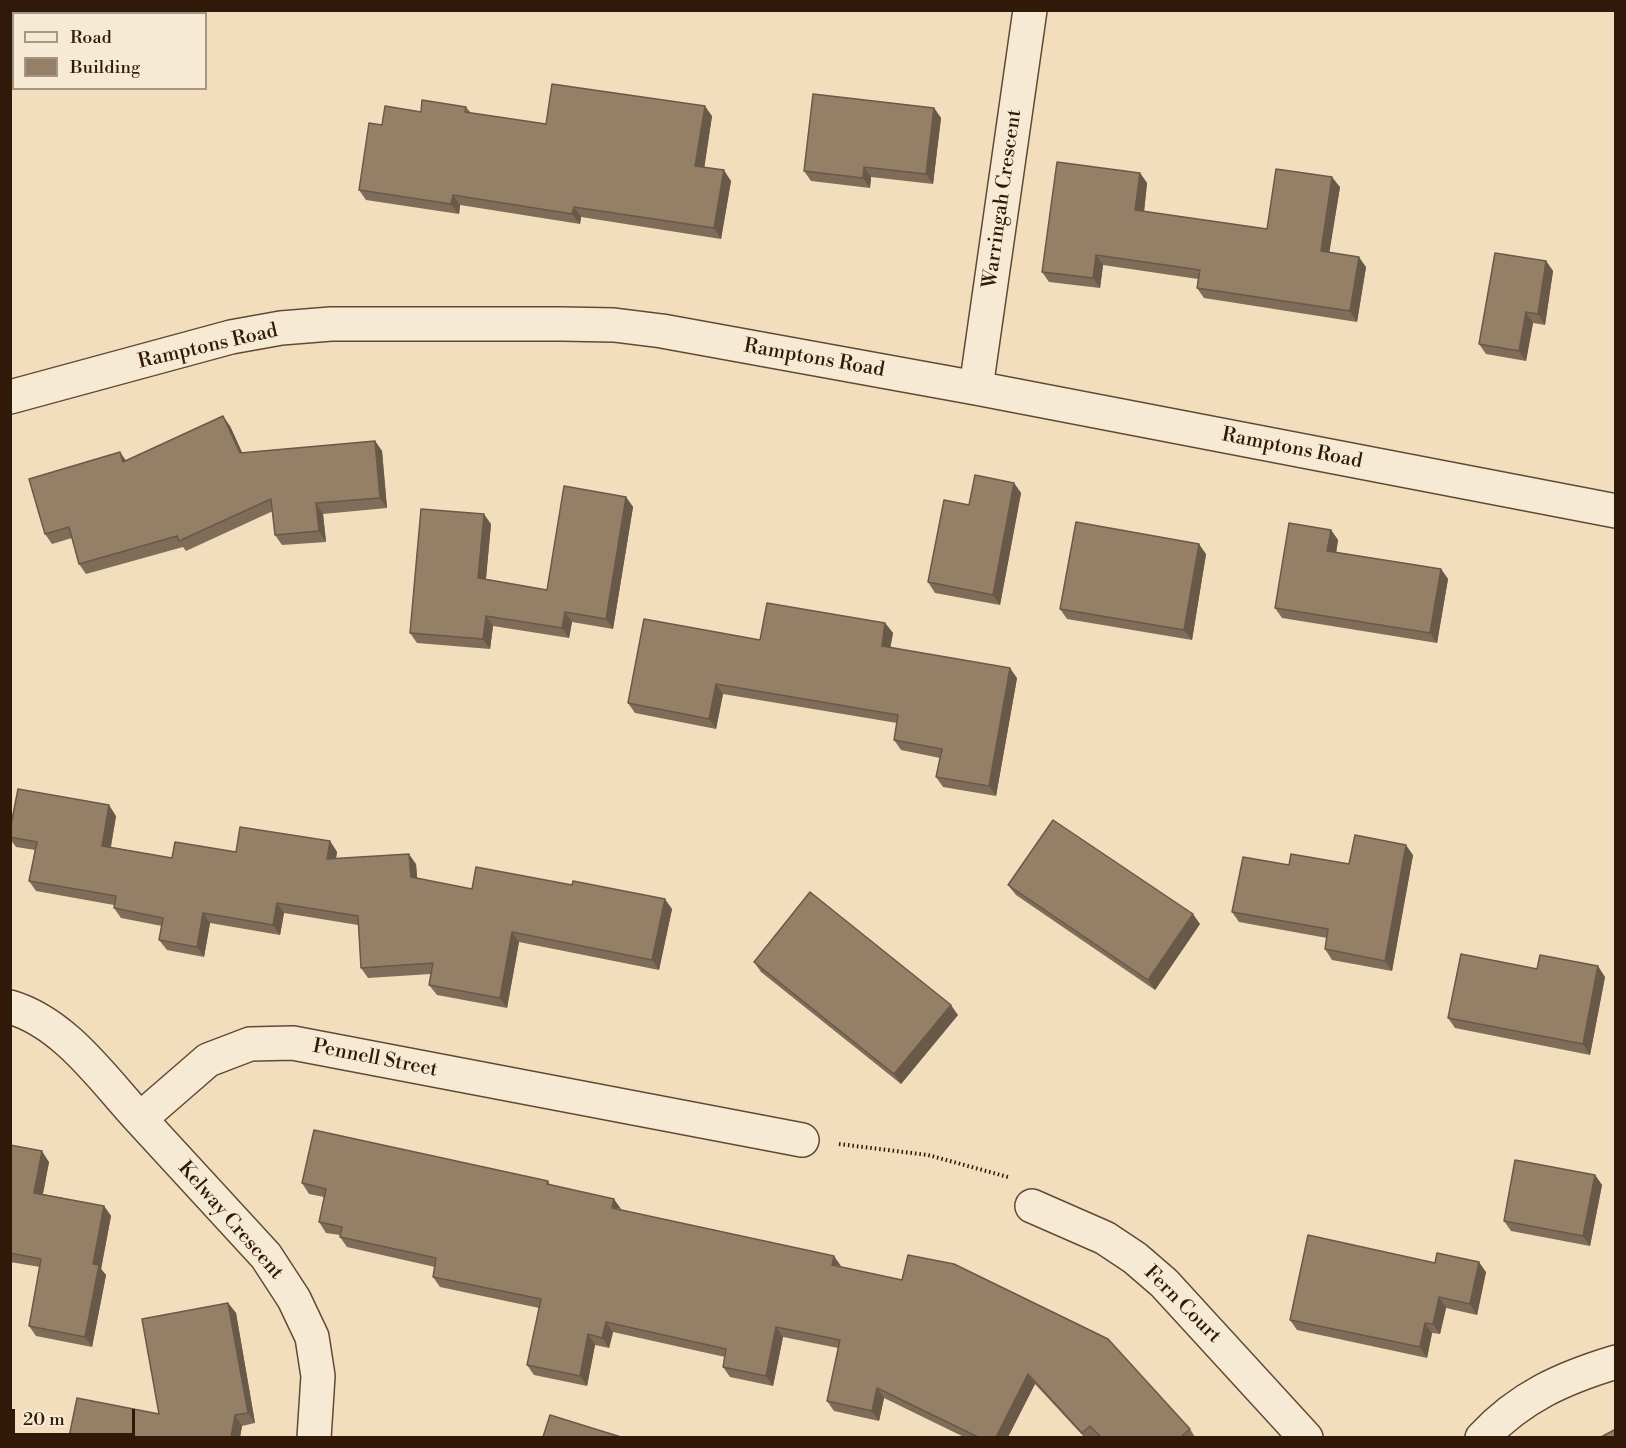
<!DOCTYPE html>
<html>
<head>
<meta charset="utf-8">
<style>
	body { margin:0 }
	#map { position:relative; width:1626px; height:1448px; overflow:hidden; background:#f2debd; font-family:"Libre Bodoni",serif }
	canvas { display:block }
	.frame { position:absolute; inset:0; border:12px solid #301909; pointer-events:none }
	.legend { position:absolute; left:12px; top:12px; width:195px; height:78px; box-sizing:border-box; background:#f7ead4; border:2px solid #a79683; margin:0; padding:8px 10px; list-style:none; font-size:18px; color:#301909 }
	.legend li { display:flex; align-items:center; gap:12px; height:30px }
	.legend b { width:30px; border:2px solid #a79683 }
	.scale { position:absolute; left:12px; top:1409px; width:123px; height:27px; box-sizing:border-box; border:3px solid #301909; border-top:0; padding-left:8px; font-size:18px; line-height:21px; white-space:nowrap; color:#301909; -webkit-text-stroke:4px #f7ead4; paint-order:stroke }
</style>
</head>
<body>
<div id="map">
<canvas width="1626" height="1448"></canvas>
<div class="frame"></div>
<ul class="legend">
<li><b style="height:8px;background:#f7ead4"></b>Road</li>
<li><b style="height:16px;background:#957f67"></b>Building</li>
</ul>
<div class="scale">20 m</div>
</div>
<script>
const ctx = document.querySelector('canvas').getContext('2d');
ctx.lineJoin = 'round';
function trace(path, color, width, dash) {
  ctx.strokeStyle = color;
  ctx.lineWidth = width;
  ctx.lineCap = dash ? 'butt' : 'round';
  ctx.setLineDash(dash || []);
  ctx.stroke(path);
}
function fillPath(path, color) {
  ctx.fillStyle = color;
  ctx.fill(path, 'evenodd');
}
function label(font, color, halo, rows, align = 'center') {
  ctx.font = font + ' "Libre Bodoni",serif';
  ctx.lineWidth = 4.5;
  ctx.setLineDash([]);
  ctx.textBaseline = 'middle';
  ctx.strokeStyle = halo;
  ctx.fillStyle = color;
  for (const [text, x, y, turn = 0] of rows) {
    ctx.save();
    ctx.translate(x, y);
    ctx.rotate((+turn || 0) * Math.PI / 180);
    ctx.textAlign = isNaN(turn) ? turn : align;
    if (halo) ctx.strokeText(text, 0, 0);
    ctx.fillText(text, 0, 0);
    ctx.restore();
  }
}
const minor = new Path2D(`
	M 976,388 L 1030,10
	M 10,397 L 231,337 L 281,328 L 331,324 L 562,324 L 614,325 L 662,331 L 976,388 L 1616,511
	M 10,1007 C 65,1023 103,1079 140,1119 L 208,1060 L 250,1044 L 293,1043 L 802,1140
	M 140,1119 L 266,1256 L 294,1299 L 312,1337 L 318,1376 L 314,1438
	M 1032,1206 L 1105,1238 L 1135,1258 L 1164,1283 L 1306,1438
	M 1482,1438 C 1520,1397 1563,1378 1616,1362`);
trace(minor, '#604a36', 36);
trace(new Path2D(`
	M 839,1144 L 928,1155 L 1008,1177`), '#301909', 4, [1.5, 3]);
trace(minor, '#f7ead4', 33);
fillPath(new Path2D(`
	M 466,107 L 471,113 L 546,124 L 712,116 L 704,168 L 731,181 L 721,239 L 581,217 L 580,224 L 460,205 L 459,214 L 366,200 L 359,190 L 382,125 L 421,112 Z
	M 934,108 L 941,118 L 933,184 L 871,177 L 870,188 L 811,181 L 804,171 Z
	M 1140,173 L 1147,183 L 1144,212 L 1267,229 L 1340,187 L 1329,252 L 1366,267 L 1357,322 L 1204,298 L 1197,288 L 1198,279 L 1103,265 L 1100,288 L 1049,282 L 1042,272 Z
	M 1546,261 L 1553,271 L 1545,325 L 1533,323 L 1526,361 L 1486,354 L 1479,344 Z
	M 230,426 L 242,453 L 375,441 L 382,451 L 387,508 L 323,514 L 326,542 L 282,545 L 275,535 L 273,511 L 186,551 L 183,547 L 86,574 L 79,564 L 72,538 L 52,544 L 45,534 L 126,461 Z
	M 1014,483 L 1021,493 L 1000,605 L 935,593 L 928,582 L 969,505 Z
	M 626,497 L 633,507 L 613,629 L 572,622 L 569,638 L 493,626 L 490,649 L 417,643 L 410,633 L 491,524 L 486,579 L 547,590 Z
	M 1331,530 L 1338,540 L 1336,552 L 1441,569 L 1448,579 L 1437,643 L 1282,618 L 1275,608 Z
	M 1206,554 L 1192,640 L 1067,619 L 1060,609 Z
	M 885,623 L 893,633 L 890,647 L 1017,678 L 996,796 L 943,787 L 936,777 L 940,758 L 901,750 L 894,740 L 897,723 L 723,694 L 716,729 L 635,713 L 628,703 L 760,640 Z
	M 116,816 L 111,847 L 172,858 L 330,841 L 337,852 L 336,858 L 416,864 L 417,878 L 472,889 L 672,909 L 659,970 L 519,942 L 507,1008 L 437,995 L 429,985 L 431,974 L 368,978 L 361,968 L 358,925 L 284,913 L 280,935 L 210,923 L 204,957 L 167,950 L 159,940 L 162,926 L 121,918 L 114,908 L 114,905 L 36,891 L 29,881 L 35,850 L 16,847 L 10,839 L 10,830 Z
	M 1413,855 L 1392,971 L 1332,960 L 1325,949 L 1327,938 L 1239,922 L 1232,912 L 1289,865 L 1349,864 Z
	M 1008,885 L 1200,924 L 1155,990 L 1016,895 Z
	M 754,962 L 958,1015 L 901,1084 L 761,972 Z
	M 1537,969 L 1605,977 L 1590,1055 L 1455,1028 L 1448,1018 Z
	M 10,1145 L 49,1162 L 43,1194 L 104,1206 L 111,1216 L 101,1269 L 106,1275 L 92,1347 L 36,1336 L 29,1326 L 40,1267 L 10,1262 Z
	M 1595,1175 L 1602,1185 L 1590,1246 L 1511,1231 L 1504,1221 Z
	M 548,1181 L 550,1185 L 621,1210 L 841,1267 L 1190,1429 L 1195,1437 L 1099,1437 L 1097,1436 L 1096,1437 L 1084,1437 L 1035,1384 L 1008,1437 L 964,1437 L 884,1398 L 879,1421 L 834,1411 L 827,1401 L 838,1348 L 783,1337 L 773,1386 L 730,1377 L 723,1367 L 725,1357 L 613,1332 L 609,1348 L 595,1345 L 587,1386 L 534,1375 L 527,1365 L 539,1308 L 440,1287 L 433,1277 L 435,1267 L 347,1247 L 340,1237 L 340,1235 L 326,1233 L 319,1222 L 324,1197 L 309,1194 L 302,1183 Z
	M 1435,1263 L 1486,1272 L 1477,1315 L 1446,1308 L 1440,1334 L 1432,1333 L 1427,1358 L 1297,1330 L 1290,1320 Z
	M 228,1303 L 236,1313 L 255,1423 L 242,1426 L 240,1437 L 159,1414 Z`), '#806d59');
fillPath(new Path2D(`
	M 705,106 L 712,116 L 703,176 L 695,166 Z
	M 934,108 L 941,118 L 933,184 L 926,174 Z
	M 864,167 L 871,177 L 870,188 L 863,178 Z
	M 724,170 L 731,181 L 721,239 L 714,228 Z
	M 1140,173 L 1147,183 L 1143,221 L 1135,210 Z
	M 1332,177 L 1340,187 L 1328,261 L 1321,251 Z
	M 453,195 L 460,205 L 459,214 L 451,204 Z
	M 574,207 L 581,217 L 580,224 L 572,214 Z
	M 1096,255 L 1103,265 L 1100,288 L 1093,278 Z
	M 1359,257 L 1366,267 L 1357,322 L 1350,311 Z
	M 1546,261 L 1553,271 L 1545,325 L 1538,314 Z
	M 1526,312 L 1533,323 L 1526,361 L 1519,351 Z
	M 223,416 L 230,426 L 247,463 L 240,453 Z
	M 375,441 L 382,451 L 387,508 L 380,498 Z
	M 120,452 L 127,462 L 123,462 Z
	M 1014,483 L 1021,493 L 1000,605 L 993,595 Z
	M 626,497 L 633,507 L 613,629 L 606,619 Z
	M 316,503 L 323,514 L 326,542 L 319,531 Z
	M 484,514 L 491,524 L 485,588 L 478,578 Z
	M 1331,530 L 1338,540 L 1335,561 L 1327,551 Z
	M 1199,544 L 1206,554 L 1192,640 L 1184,630 Z
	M 1441,569 L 1448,579 L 1437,643 L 1430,633 Z
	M 565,612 L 572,622 L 569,638 L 562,628 Z
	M 486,616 L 493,626 L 490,649 L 483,639 Z
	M 885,623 L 893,633 L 889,656 L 882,646 Z
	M 1010,668 L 1017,678 L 996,796 L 989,786 Z
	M 716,684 L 723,694 L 716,729 L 709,719 Z
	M 109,805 L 116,816 L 109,856 L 102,846 Z
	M 330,841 L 337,852 L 334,869 L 327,859 Z
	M 1406,845 L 1413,855 L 1392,971 L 1385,961 Z
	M 409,854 L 416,864 L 418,887 L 411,877 Z
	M 665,899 L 672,909 L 659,970 L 652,960 Z
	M 277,903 L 284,913 L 280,935 L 273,925 Z
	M 203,913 L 210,923 L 204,957 L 197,947 Z
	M 1193,914 L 1200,924 L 1155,990 L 1148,980 Z
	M 512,932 L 519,942 L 507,1008 L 500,998 Z
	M 1598,966 L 1605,977 L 1590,1055 L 1583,1044 Z
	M 951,1005 L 958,1015 L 901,1084 L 894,1074 Z
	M 42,1151 L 49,1162 L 41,1203 L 34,1193 Z
	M 1595,1175 L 1602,1185 L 1590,1246 L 1583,1236 Z
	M 614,1199 L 621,1209 L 612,1208 Z
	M 104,1206 L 111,1216 L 101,1269 L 106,1275 L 92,1347 L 85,1337 L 93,1264 Z
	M 834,1256 L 841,1266 L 832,1265 Z
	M 1479,1262 L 1486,1272 L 1477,1315 L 1470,1304 Z
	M 1439,1297 L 1446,1308 L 1440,1334 L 1433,1324 Z
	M 228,1303 L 236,1313 L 255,1423 L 248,1413 Z
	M 606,1322 L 613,1332 L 609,1348 L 602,1338 Z
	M 1425,1323 L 1432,1333 L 1427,1358 L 1420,1347 Z
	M 776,1327 L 783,1337 L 773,1386 L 766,1376 Z
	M 588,1334 L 595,1345 L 587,1386 L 580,1376 Z
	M 1028,1374 L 1035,1384 L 1008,1437 L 996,1437 Z
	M 877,1388 L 884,1398 L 879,1421 L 872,1411 Z
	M 235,1415 L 242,1426 L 240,1437 L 231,1437 Z`), '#685948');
const building = new Path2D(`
	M 552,84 L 705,106 L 695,166 L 724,170 L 714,228 L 574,207 L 572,214 L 453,195 L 451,204 L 359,190 L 369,123 L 382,125 L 385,106 L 421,112 L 422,100 L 466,107 L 465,112 L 546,124 Z
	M 813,94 L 934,108 L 926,174 L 864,167 L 863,178 L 804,171 Z
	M 1057,162 L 1140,173 L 1135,210 L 1267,229 L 1276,169 L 1332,177 L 1321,251 L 1359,257 L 1350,311 L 1197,288 L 1200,270 L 1096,255 L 1093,278 L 1042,272 Z
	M 1495,253 L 1546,261 L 1538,314 L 1526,312 L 1519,351 L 1479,344 Z
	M 223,416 L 240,453 L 375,441 L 380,498 L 316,503 L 319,531 L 275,535 L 271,499 L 179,541 L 177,536 L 79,564 L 69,527 L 45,534 L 29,479 L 120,452 L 123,462 Z
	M 975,475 L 1014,483 L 993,595 L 928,582 L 944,500 L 969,505 Z
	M 564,486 L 626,497 L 606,619 L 565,612 L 562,628 L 486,616 L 483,639 L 410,633 L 421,509 L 484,514 L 478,578 L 547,590 Z
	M 1076,522 L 1199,544 L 1184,630 L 1060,609 Z
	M 1289,523 L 1331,530 L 1327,551 L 1441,569 L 1430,633 L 1275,608 Z
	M 767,603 L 885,623 L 882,646 L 1010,668 L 989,786 L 936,777 L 942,749 L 894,740 L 898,715 L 716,684 L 709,719 L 628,703 L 644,619 L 760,640 Z
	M 18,789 L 109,805 L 102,846 L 172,858 L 175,842 L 236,852 L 240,827 L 330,841 L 327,859 L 409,854 L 411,877 L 472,889 L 476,867 L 572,885 L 573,881 L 665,899 L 652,960 L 512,932 L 500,998 L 429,985 L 433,963 L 361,968 L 358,916 L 277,903 L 273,925 L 203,913 L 197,947 L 159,940 L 163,918 L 114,908 L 116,896 L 29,881 L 37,842 L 10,837 L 10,830 Z
	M 1053,820 L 1193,914 L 1148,980 L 1008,885 Z
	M 1355,835 L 1406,845 L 1385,961 L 1325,949 L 1328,929 L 1232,912 L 1243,857 L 1289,865 L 1291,854 L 1349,864 Z
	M 810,892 L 951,1005 L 894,1074 L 754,962 Z
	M 1461,954 L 1537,969 L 1540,955 L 1598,966 L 1583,1044 L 1448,1018 Z
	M 314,1130 L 548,1181 L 547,1184 L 614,1199 L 612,1208 L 834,1256 L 832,1265 L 902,1280 L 908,1255 L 954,1264 L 1108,1339 L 1190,1429 L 1182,1436 L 1183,1437 L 1101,1437 L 1090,1426 L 1082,1433 L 1028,1374 L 996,1437 L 978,1437 L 877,1388 L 872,1411 L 827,1401 L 840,1340 L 776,1327 L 766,1376 L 723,1367 L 726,1349 L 606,1322 L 602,1338 L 588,1334 L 580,1376 L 527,1365 L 541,1299 L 433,1277 L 436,1258 L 340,1237 L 342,1227 L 319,1222 L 326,1189 L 302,1183 Z
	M 10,1145 L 42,1151 L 34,1193 L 104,1206 L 93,1264 L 99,1265 L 85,1337 L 29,1326 L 41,1259 L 10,1253 Z
	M 1515,1160 L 1595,1175 L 1583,1236 L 1504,1221 Z
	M 1308,1235 L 1435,1263 L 1437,1253 L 1479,1262 L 1470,1304 L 1439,1297 L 1433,1324 L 1425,1323 L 1420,1347 L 1290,1320 Z
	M 228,1303 L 248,1413 L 235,1415 L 231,1437 L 69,1437 L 77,1398 L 159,1414 L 142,1319 Z
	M 550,1415 L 621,1437 L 543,1437 Z
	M 1616,1429 L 1616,1437 L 1601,1437 Z`);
fillPath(building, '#957f67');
trace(building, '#685948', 1.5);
label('20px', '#301909', '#f7ead4', [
	["Warringah Crescent",1003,199,-82],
	["Ramptons Road",208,347,-13],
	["Ramptons Road",814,359,10],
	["Ramptons Road",1292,449,11],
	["Pennell Street",375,1059,11],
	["Kelway Crescent",230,1221,49],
	["Fern Court",1182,1305,45]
]);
</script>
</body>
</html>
